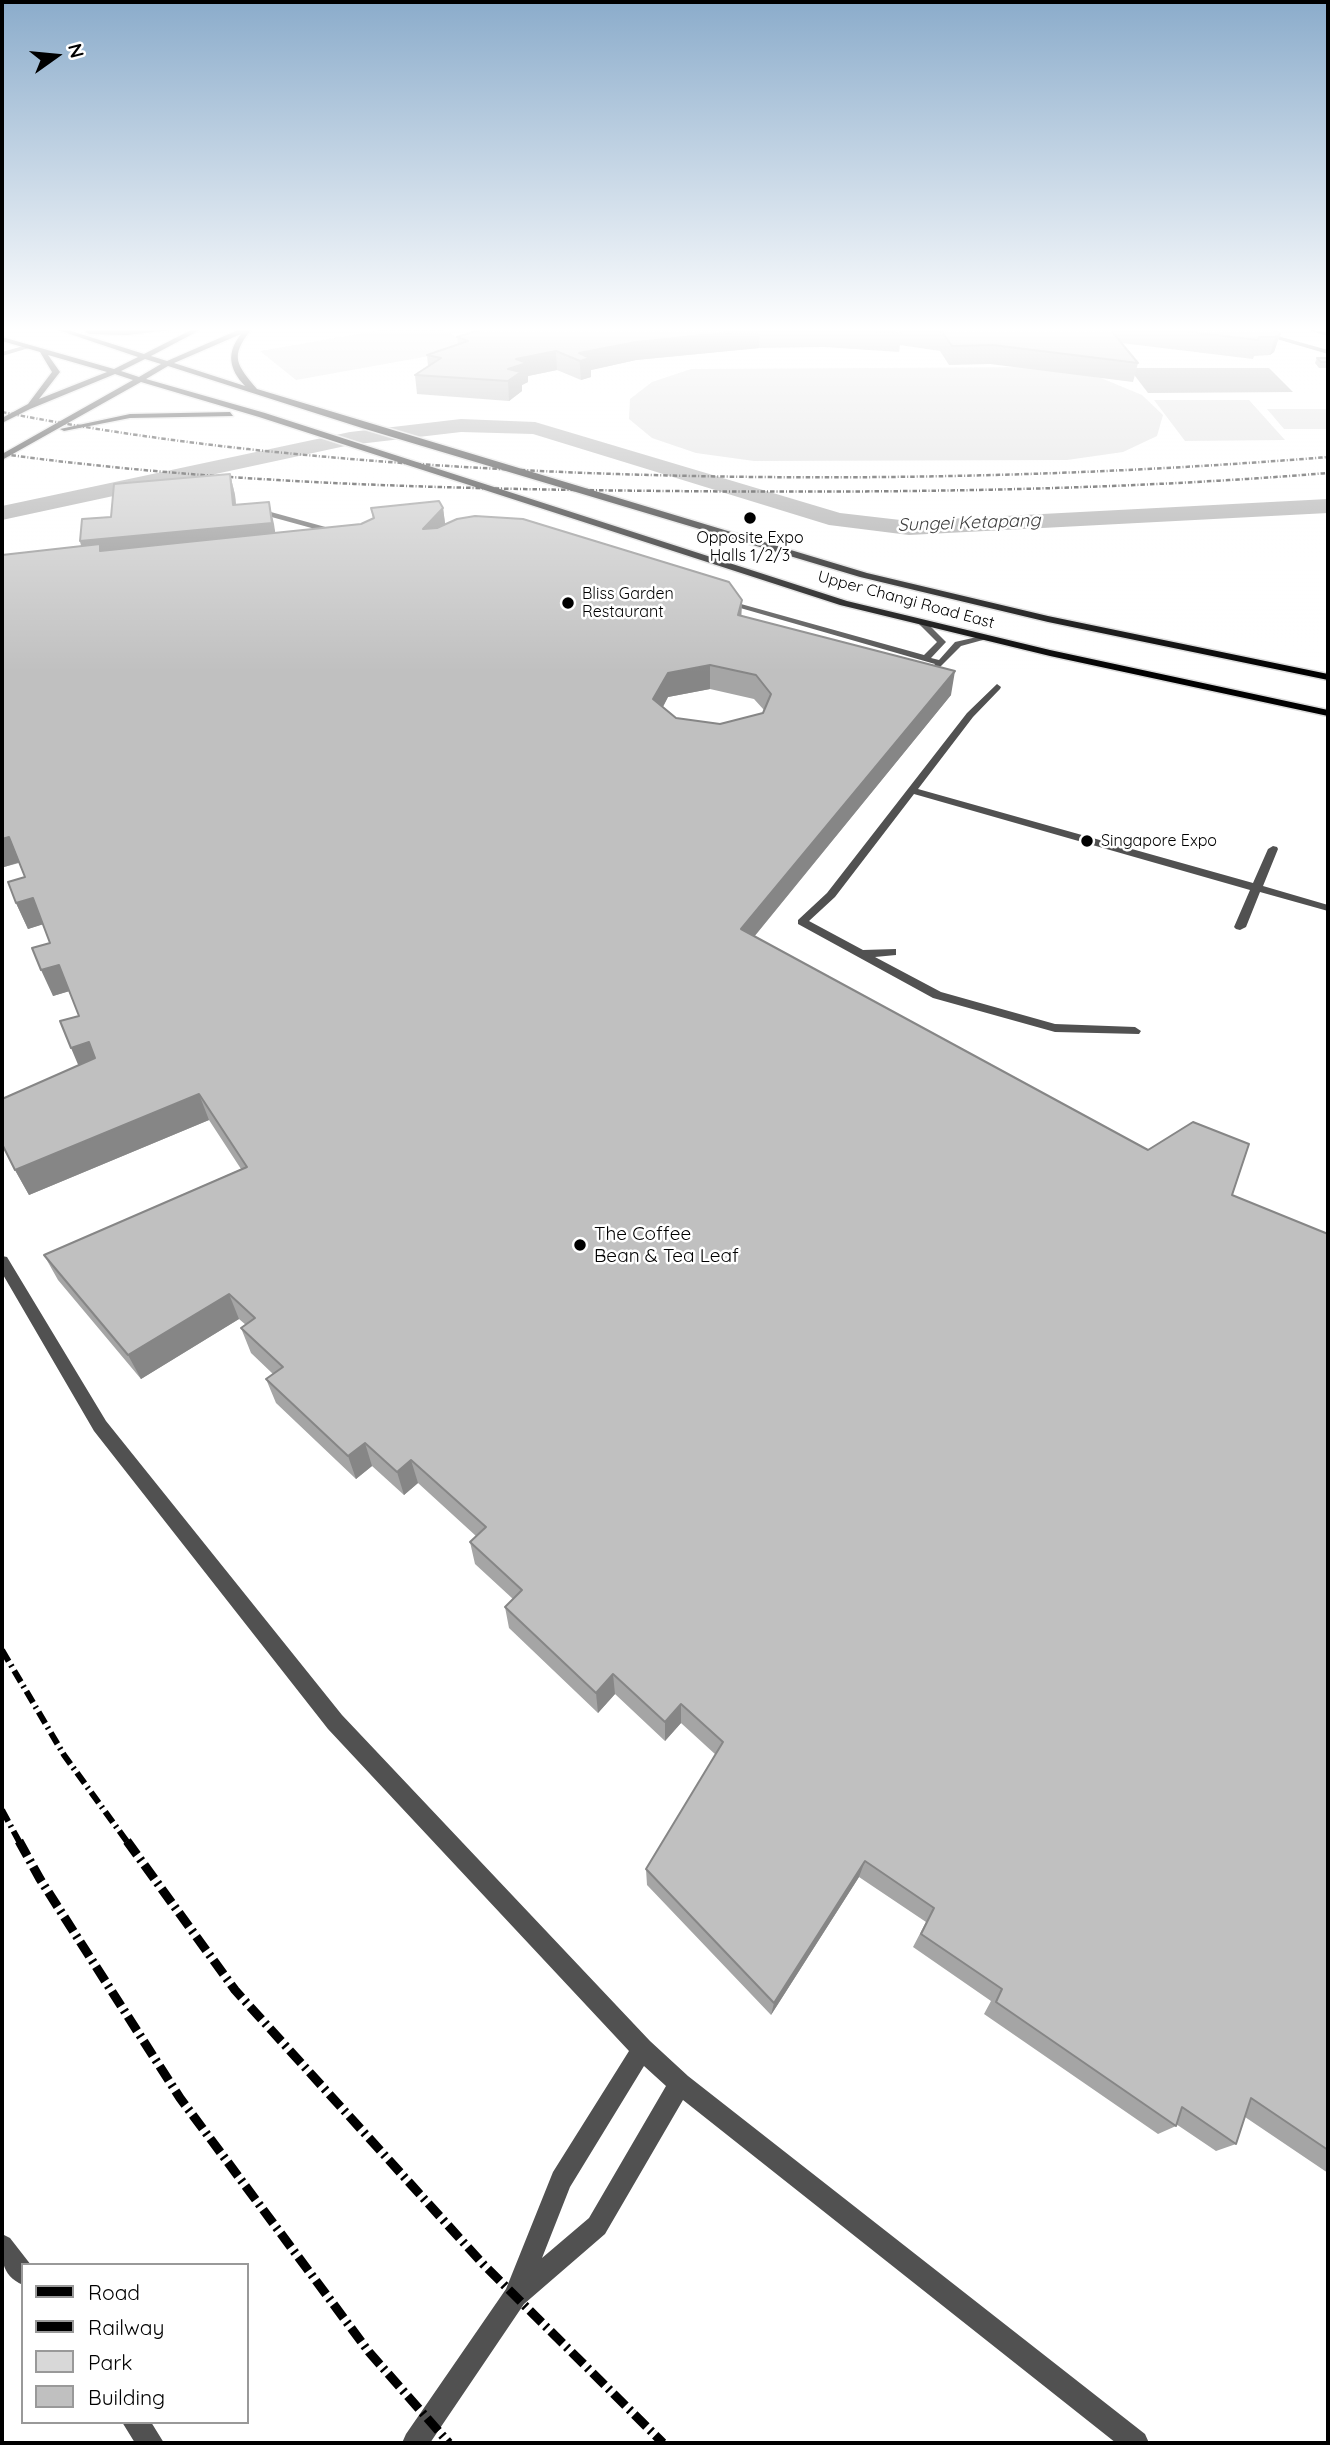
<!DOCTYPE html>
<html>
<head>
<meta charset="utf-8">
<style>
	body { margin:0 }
	#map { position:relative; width:1330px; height:2445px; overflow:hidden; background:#fff; font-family:Quicksand,sans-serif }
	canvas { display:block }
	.frame { position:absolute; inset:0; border:4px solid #000; pointer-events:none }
	.legend { position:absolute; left:21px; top:2263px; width:228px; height:161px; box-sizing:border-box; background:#fff; border:2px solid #999; margin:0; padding:9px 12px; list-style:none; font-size:21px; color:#000 }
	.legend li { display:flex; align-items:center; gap:14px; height:35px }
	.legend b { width:35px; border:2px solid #999 }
	.north { position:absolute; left:21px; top:21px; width:70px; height:70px; -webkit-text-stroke:5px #fff; paint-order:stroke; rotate:75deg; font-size:19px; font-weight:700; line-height:28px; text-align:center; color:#000 }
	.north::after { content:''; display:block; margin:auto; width:24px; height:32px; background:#000; clip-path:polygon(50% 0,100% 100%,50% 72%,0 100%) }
</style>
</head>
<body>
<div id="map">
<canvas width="1330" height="2445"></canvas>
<div class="frame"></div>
<ul class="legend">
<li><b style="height:9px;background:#000"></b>Road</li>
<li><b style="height:9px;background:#000"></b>Railway</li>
<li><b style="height:19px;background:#d8d8d8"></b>Park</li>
<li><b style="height:19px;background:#c0c0c0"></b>Building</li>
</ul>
<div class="north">N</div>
</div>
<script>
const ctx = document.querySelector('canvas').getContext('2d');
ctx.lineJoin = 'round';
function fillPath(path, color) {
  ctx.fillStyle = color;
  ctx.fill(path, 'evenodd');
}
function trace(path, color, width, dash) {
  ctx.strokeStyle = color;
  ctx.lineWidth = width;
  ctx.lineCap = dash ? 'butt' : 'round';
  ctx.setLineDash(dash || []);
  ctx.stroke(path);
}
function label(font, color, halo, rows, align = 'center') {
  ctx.font = font + ' Quicksand,sans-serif';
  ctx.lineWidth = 5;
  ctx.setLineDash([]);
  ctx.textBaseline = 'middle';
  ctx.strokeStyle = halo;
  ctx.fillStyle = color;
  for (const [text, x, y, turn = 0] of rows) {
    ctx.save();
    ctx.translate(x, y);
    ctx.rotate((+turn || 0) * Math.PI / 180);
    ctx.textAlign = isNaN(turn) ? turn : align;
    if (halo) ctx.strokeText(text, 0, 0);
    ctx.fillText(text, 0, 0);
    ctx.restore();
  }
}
fillPath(new Path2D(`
	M 381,330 L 445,330 L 474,348 L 296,380 L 260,351 Z
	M 1046,367 L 1101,378 L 1142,395 L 1163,415 L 1157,436 L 1123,452 L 1067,460 L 754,461 L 696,453 L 652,438 L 629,419 L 630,399 L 652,382 L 691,369 Z
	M 1154,400 L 1249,400 L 1285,440 L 1185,441 Z
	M 1267,409 L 1328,409 L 1328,429 L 1284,429 Z`), '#d8d8d8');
fillPath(new Path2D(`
	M 1129,368 L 1269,368 L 1293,392 L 1148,393 Z`), '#9f9f9f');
fillPath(new Path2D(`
	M 461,419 L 535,422 L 840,513 L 909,521 L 1328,499 L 1328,513 L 909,535 L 829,525 L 533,434 L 461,432 L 350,445 L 2,520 L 2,506 L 350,432 Z`), '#9f9f9f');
const primary = new Path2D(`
	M 58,330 L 68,330 L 144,354 L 191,330 L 200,330 L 151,356 L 167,361 L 238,330 L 251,330 C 229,357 237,365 257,389 L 867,573 L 1048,616 L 1328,674 L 1328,680 L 1048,622 L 860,577 L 362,428 L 168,366 L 146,379 L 265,413 L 847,601 L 1050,650 L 1328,710 L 1328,716 L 1050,656 L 840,605 L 259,417 L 141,382 L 2,460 L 2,454 L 133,380 L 115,374 L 30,409 L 2,423 L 2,418 L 28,404 L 52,372 L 40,352 L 2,341 L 2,337 L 114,369 L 138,357 ZM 241,334 C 226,353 229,369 245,386 L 174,363 ZM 48,355 L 107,372 L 39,399 L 60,372 ZM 145,359 L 161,364 L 139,377 L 121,371 Z
	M 88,330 L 171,330 L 127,335 L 89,334 L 85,332 Z
	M 230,412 L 233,416 L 130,418 L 64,431 L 60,429 L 130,414 Z`);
trace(primary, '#dbdbdb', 3);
fillPath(new Path2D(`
	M 1246,330 L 1256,330 L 1328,350 L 1328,354 Z
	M 27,345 L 29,348 L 2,356 L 2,352 Z
	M 260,509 L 340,531 L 341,533 L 337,535 L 257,513 L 257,509 Z
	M 723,599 L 924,655 L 937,642 L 917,622 L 924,620 L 946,642 L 931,658 L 939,660 L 955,642 L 986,635 L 990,638 L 961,646 L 936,671 L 932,668 L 935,664 L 723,603 Z
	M 997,684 L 1001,687 L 1000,689 L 973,717 L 918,789 L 1253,883 L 1268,849 L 1273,846 L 1277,847 L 1278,849 L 1263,886 L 1328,905 L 1328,911 L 1260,892 L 1246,927 L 1240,930 L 1236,929 L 1234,927 L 1250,890 L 914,794 L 835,897 L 809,921 L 863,950 L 896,949 L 896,955 L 875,957 L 941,992 L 1055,1024 L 1135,1027 L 1141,1031 L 1139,1034 L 1055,1032 L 933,998 L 798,924 L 798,920 L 827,893 L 967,713 Z
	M 2,1256 L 7,1257 L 106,1421 L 342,1715 L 650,2041 L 688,2076 L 1145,2434 L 1149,2443 L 1116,2443 L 683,2100 L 605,2234 L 524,2304 L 430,2443 L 402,2443 L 406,2434 L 506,2289 L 553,2172 L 629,2051 L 328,1729 L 94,1431 L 2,1273 ZM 644,2066 L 666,2086 L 589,2218 L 542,2258 L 570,2187 Z
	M 2,2234 L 10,2238 L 31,2265 L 23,2265 L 23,2285 C 0,2275 1,2256 2,2234 Z
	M 122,2422 L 151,2422 L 164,2443 L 135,2443 Z`), '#515151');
fillPath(new Path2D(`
	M 1310,330 L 1328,332 L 1328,336 L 1311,331 Z`), '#515151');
fillPath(primary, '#000');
trace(new Path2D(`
	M 2,412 C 195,450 390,465 587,473 C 834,482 1081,477 1328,457
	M 2,454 C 223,484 445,489 668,491 C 888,493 1108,491 1328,473`), '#000', 2.5, [4.5, 2, 1, 2]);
trace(new Path2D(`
	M 2,1650 L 64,1755 L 128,1843
	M 2,1810 L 20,1843`), '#000', 6, [13, 4.5, 2, 4.5]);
trace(new Path2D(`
	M 19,1841 L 40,1879 L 180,2098 L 369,2352 L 449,2443
	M 127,1841 L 235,1990 L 483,2264 L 663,2443`), '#000', 9, [17, 5, 2.5, 5]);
fillPath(new Path2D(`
	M 479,330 L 1274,330 L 1280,334 L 1274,352 L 1270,355 L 1254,356 L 1253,359 L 1121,343 L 1138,363 L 1133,382 L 990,364 L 949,365 L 940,351 L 900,345 L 899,352 L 824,347 L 759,348 L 636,360 L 591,370 L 591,377 L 581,380 L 557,370 L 528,376 L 528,382 L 522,385 L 522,391 L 509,401 L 417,394 L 415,375 L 428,366 L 427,355 L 458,344 L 457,337 Z
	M 1317,358 L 1328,358 L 1328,368 L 1319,368 L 1315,363 Z
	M 230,474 L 235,495 L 236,505 L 269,502 L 275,533 L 361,524 L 373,519 L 371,508 L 443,508 L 445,524 L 742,600 L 741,616 L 951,695 L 754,937 L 1232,1195 L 1328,1234 L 1328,2173 L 1245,2117 L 1236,2144 L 1216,2151 L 1176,2124 L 1176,2126 L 1158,2134 L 984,2014 L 991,2001 L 913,1947 L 926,1922 L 859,1877 L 771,2015 L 647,1885 L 646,1869 L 716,1755 L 681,1723 L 665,1741 L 615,1694 L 598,1713 L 509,1628 L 505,1607 L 513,1599 L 475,1564 L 470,1542 L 476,1536 L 418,1483 L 404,1495 L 372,1466 L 356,1479 L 276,1403 L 266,1379 L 273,1374 L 251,1353 L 241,1328 L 246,1325 L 239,1319 L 141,1379 L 58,1280 L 44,1255 L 241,1169 L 209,1120 L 29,1195 L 15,1170 L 78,1065 L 79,1016 L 69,991 L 53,996 L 50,943 L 43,924 L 28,929 L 16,903 L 25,877 L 19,863 L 4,867 L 2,863 L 2,555 L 81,546 L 80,541 L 111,517 ZM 710,689 L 754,699 L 764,710 L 763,713 L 720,724 L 676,718 L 663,707 L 668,697 Z`), '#a5a5a5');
fillPath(new Path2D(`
	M 751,330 L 760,330 L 759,348 L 636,360 L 591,370 L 591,377 L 581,380 L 579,353 L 636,342 Z
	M 1280,334 L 1274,352 L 1270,355 L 1275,337 Z
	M 556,351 L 557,370 L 528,376 L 528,382 L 522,385 L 522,391 L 509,401 L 508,381 L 508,369 L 516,359 Z
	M 230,474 L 235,495 L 238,526 L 269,502 L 274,524 L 277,545 L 87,564 L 80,541 L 233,505 Z
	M 443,508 L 446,530 L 423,529 Z
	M 742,600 L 741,623 L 738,615 Z
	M 710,665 L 710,689 L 668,697 L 654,723 L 653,699 L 668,673 Z
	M 955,671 L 951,695 L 739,955 L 741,929 Z
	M 9,837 L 20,862 L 4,867 L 2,863 L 2,839 Z
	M 33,898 L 44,924 L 28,929 L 16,903 Z
	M 59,965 L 70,991 L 53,996 L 41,970 Z
	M 89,1042 L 100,1068 L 82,1074 L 71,1048 Z
	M 199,1094 L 209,1120 L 29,1195 L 15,1170 Z
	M 229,1294 L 239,1319 L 141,1379 L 128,1355 Z
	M 365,1443 L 372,1466 L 356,1479 L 348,1456 Z
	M 411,1460 L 418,1483 L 404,1495 L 397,1472 Z
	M 613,1674 L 615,1694 L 598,1713 L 596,1693 Z
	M 681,1704 L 681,1723 L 665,1741 L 665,1722 Z
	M 865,1861 L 859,1877 L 771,2015 L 774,2003 Z`), '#868686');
const building = new Path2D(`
	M 479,330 L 751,330 L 636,342 L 579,353 L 590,358 L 580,361 L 556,351 L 516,359 L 527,363 L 508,369 L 521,372 L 508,381 L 415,375 L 441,358 L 427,355 L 468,341 L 457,337 Z
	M 847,330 L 901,330 L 901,333 Z
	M 926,330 L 1114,330 L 1113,333 L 1138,363 L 993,345 L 952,346 L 942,332 Z
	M 1173,330 L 1274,330 L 1280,334 L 1275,337 L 1259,337 L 1258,340 Z
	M 1317,358 L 1328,358 L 1328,362 L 1321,362 Z
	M 230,474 L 233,505 L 269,502 L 272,523 L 80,541 L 82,519 L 111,517 L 114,484 Z
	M 439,501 L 443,508 L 423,529 L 437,528 L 457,519 L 475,516 L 523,519 L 729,582 L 742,600 L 738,615 L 955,671 L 741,929 L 1148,1150 L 1193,1122 L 1249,1144 L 1232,1195 L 1328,1234 L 1328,2150 L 1251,2098 L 1236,2144 L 1182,2107 L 1176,2126 L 996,2002 L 1002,1989 L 921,1934 L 934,1908 L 865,1861 L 774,2003 L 646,1869 L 723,1742 L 681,1704 L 665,1722 L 613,1674 L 596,1693 L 505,1607 L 522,1590 L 470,1542 L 486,1527 L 411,1460 L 397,1472 L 365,1443 L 348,1456 L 266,1379 L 283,1367 L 241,1328 L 255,1318 L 229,1294 L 128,1355 L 44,1255 L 247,1167 L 199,1094 L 15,1170 L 2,1144 L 2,1099 L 95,1058 L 89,1042 L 71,1048 L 60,1021 L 79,1016 L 59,965 L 41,970 L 32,948 L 50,943 L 33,898 L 16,903 L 8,882 L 25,877 L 9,837 L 2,839 L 2,555 L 100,544 L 100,551 L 361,524 L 374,518 L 371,508 ZM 710,665 L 756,675 L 771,694 L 763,713 L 720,724 L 676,718 L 653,699 L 668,673 Z`);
fillPath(building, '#c0c0c0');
trace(building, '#868686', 2);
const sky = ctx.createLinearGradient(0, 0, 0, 672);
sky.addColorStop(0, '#8baccb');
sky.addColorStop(0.49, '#fff');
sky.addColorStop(1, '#ffffff00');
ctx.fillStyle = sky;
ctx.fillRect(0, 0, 1330, 672);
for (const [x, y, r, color] of [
	[750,518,7,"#000"],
	[568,603,7,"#000"],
	[1087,841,7,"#000"],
	[580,1245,7,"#000"]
]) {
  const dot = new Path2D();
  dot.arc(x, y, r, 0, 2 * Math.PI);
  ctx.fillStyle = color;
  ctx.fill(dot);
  trace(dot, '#fff', 2.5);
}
label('16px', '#000', '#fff', [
	["Opposite Expo",750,538,"center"],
	["Halls 1/2/3",750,556,"center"],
	["Bliss Garden",582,594],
	["Restaurant",582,612],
	["Singapore Expo",1101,841]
], 'left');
label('16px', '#000', '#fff', [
	["Upper Changi Road East",906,600,15]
]);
label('italic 18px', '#404040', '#fff', [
	["Sungei Ketapang",969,523,-2]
]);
label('19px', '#000', '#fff', [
	["The Coffee",594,1234],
	["Bean & Tea Leaf",594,1256]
], 'left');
</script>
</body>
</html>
